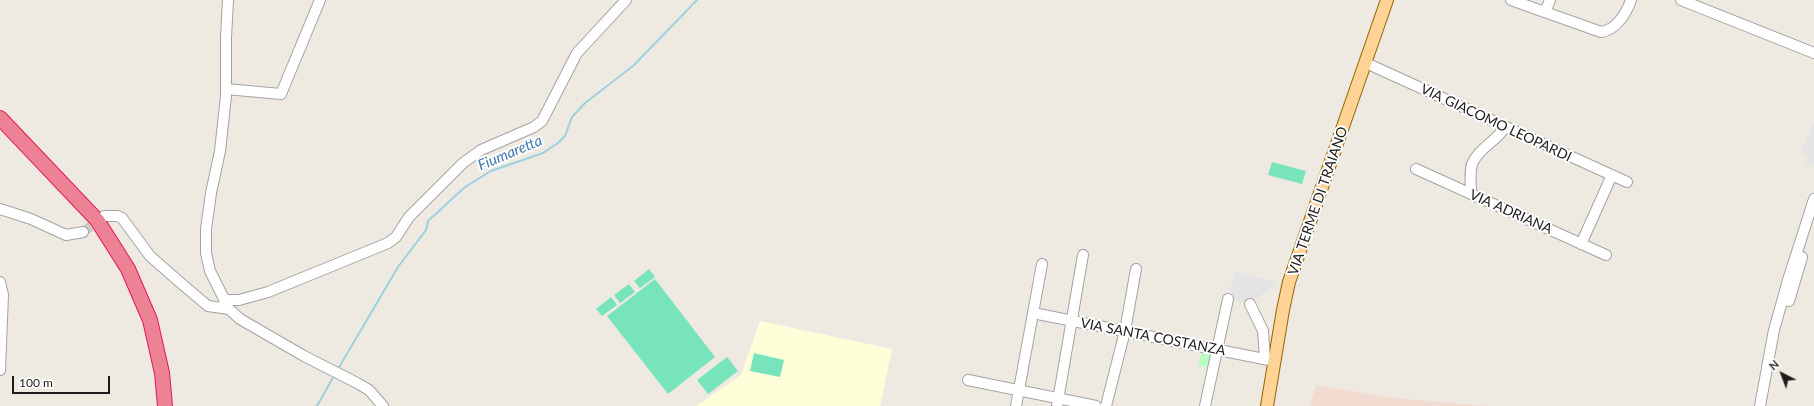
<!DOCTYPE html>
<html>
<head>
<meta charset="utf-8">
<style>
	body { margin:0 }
	#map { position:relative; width:1814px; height:406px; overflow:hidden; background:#eeeae1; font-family:Lato,sans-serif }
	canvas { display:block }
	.north { position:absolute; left:1762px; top:354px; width:40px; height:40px; -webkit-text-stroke:3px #fff; paint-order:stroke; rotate:318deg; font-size:11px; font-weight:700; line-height:16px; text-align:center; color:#1c1c1c }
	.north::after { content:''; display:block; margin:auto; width:14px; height:18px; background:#1c1c1c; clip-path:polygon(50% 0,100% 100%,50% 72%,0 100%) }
	.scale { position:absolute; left:12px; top:376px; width:98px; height:18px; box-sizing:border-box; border:2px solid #1c1c1c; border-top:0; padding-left:5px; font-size:12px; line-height:14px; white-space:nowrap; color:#1c1c1c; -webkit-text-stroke:3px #fff; paint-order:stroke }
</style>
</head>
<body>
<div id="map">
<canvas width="1814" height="406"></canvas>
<div class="north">N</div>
<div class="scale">100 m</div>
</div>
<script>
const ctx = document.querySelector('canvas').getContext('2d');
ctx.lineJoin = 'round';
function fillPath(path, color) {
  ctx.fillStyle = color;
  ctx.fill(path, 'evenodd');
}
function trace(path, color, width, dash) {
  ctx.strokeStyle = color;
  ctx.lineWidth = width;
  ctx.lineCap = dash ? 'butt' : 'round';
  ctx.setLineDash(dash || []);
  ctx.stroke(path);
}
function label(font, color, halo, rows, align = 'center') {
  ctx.font = font + ' Lato,sans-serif';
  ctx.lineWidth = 4;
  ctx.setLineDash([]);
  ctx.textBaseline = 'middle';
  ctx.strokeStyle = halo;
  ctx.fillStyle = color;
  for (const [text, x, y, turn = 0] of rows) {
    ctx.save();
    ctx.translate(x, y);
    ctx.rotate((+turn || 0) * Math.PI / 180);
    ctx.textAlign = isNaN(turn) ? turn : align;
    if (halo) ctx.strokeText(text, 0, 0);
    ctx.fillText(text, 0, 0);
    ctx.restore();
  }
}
fillPath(new Path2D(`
	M 760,321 L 892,349 L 880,406 L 696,406 L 741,375 Z`), '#feffd9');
fillPath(new Path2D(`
	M 1316,385 L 1396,398 L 1487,406 L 1310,406 Z`), '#f2dcd2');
fillPath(new Path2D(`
	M 1202,351 L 1213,353 L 1210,368 L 1198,365 Z`), '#b9fdc0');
fillPath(new Path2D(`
	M 1272,162 L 1306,171 L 1302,184 L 1268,175 Z
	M 649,269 L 655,277 L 640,288 L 634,281 Z
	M 655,279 L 715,357 L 668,394 L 607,316 Z
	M 629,284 L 635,292 L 620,303 L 614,295 Z
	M 611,297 L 617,305 L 602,316 L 596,309 Z
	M 754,353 L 784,360 L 780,377 L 750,371 Z
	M 727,357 L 738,371 L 708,394 L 697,380 Z`), '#78e4bc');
fillPath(new Path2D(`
	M 1814,121 L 1814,166 L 1806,163 L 1808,156 L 1801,153 Z
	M 1235,271 L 1257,277 L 1277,282 L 1250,304 L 1228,297 Z`), '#e4e4e4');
trace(new Path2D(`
	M 338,369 L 398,267 L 426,230 L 428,221 L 465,187 L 491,171 L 543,153 L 558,143 L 565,136 L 572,117 L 585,103 L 633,66 L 697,0
	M 317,406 L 335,374`), '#9ed0e0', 2);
trace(new Path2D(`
	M 83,232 L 102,218`), '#cecbc3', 10, [10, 5]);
const minor = new Path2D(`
	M 228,0 L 226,38 L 226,96 L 220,151 L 211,193 L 206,229 L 206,253 L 210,271 L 229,309 L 240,319 L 304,356 L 357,383 L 369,390 L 383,406
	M 1511,0 L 1601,32 C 1616,30 1626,14 1631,0
	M 1681,0 L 1814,53
	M 1545,12 L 1550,0
	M 1366,63 L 1627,182
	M 226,89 L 281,94 L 320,0
	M 1416,169 L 1606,255
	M 1471,193 C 1471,184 1469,169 1473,162 C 1480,147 1497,141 1505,127
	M 0,209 L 31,219 L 66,235 L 83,232
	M 104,216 L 117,216 L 122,218 L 150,256 L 183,285 L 208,306 L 229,309
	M 1581,244 L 1612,175
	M 0,282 L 3,295 L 0,370
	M 224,300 L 239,300 L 268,292 L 388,243 L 396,237 L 409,217 L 463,163 L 481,150 L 534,127 L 542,121 L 577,53 L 626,0
	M 1789,301 L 1802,257
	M 1250,304 L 1263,331 L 1265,358
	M 1033,313 L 1274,361
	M 968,380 L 1096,406
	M 1016,406 L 1042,264
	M 1057,406 L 1083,255
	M 1106,406 L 1125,331 L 1136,269
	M 1205,406 L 1228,299
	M 1760,406 L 1774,330 L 1788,280 L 1814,199`);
const major = new Path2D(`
	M 1267,406 L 1283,310 L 1289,282 L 1387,0`);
const highway = new Path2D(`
	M 0,118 L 97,220 L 128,269 L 150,320 L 162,373 L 165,406`);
trace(minor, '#a3a3a3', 12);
trace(major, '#946600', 14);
trace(highway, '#e3175a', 16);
trace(minor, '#fff', 10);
trace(major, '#ffd395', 12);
trace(highway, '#ec8294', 14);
label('14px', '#1c1c1c', '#fff', [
	["VIA GIACOMO LEOPARDI",1496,123,25],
	["VIA TERME DI TRAIANO",1318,201,-71],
	["VIA ADRIANA",1511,212,24],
	["VIA SANTA COSTANZA",1153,337,11]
]);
label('italic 15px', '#4278b2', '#fff', [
	["Fiumaretta",510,153,-23]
]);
</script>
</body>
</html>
